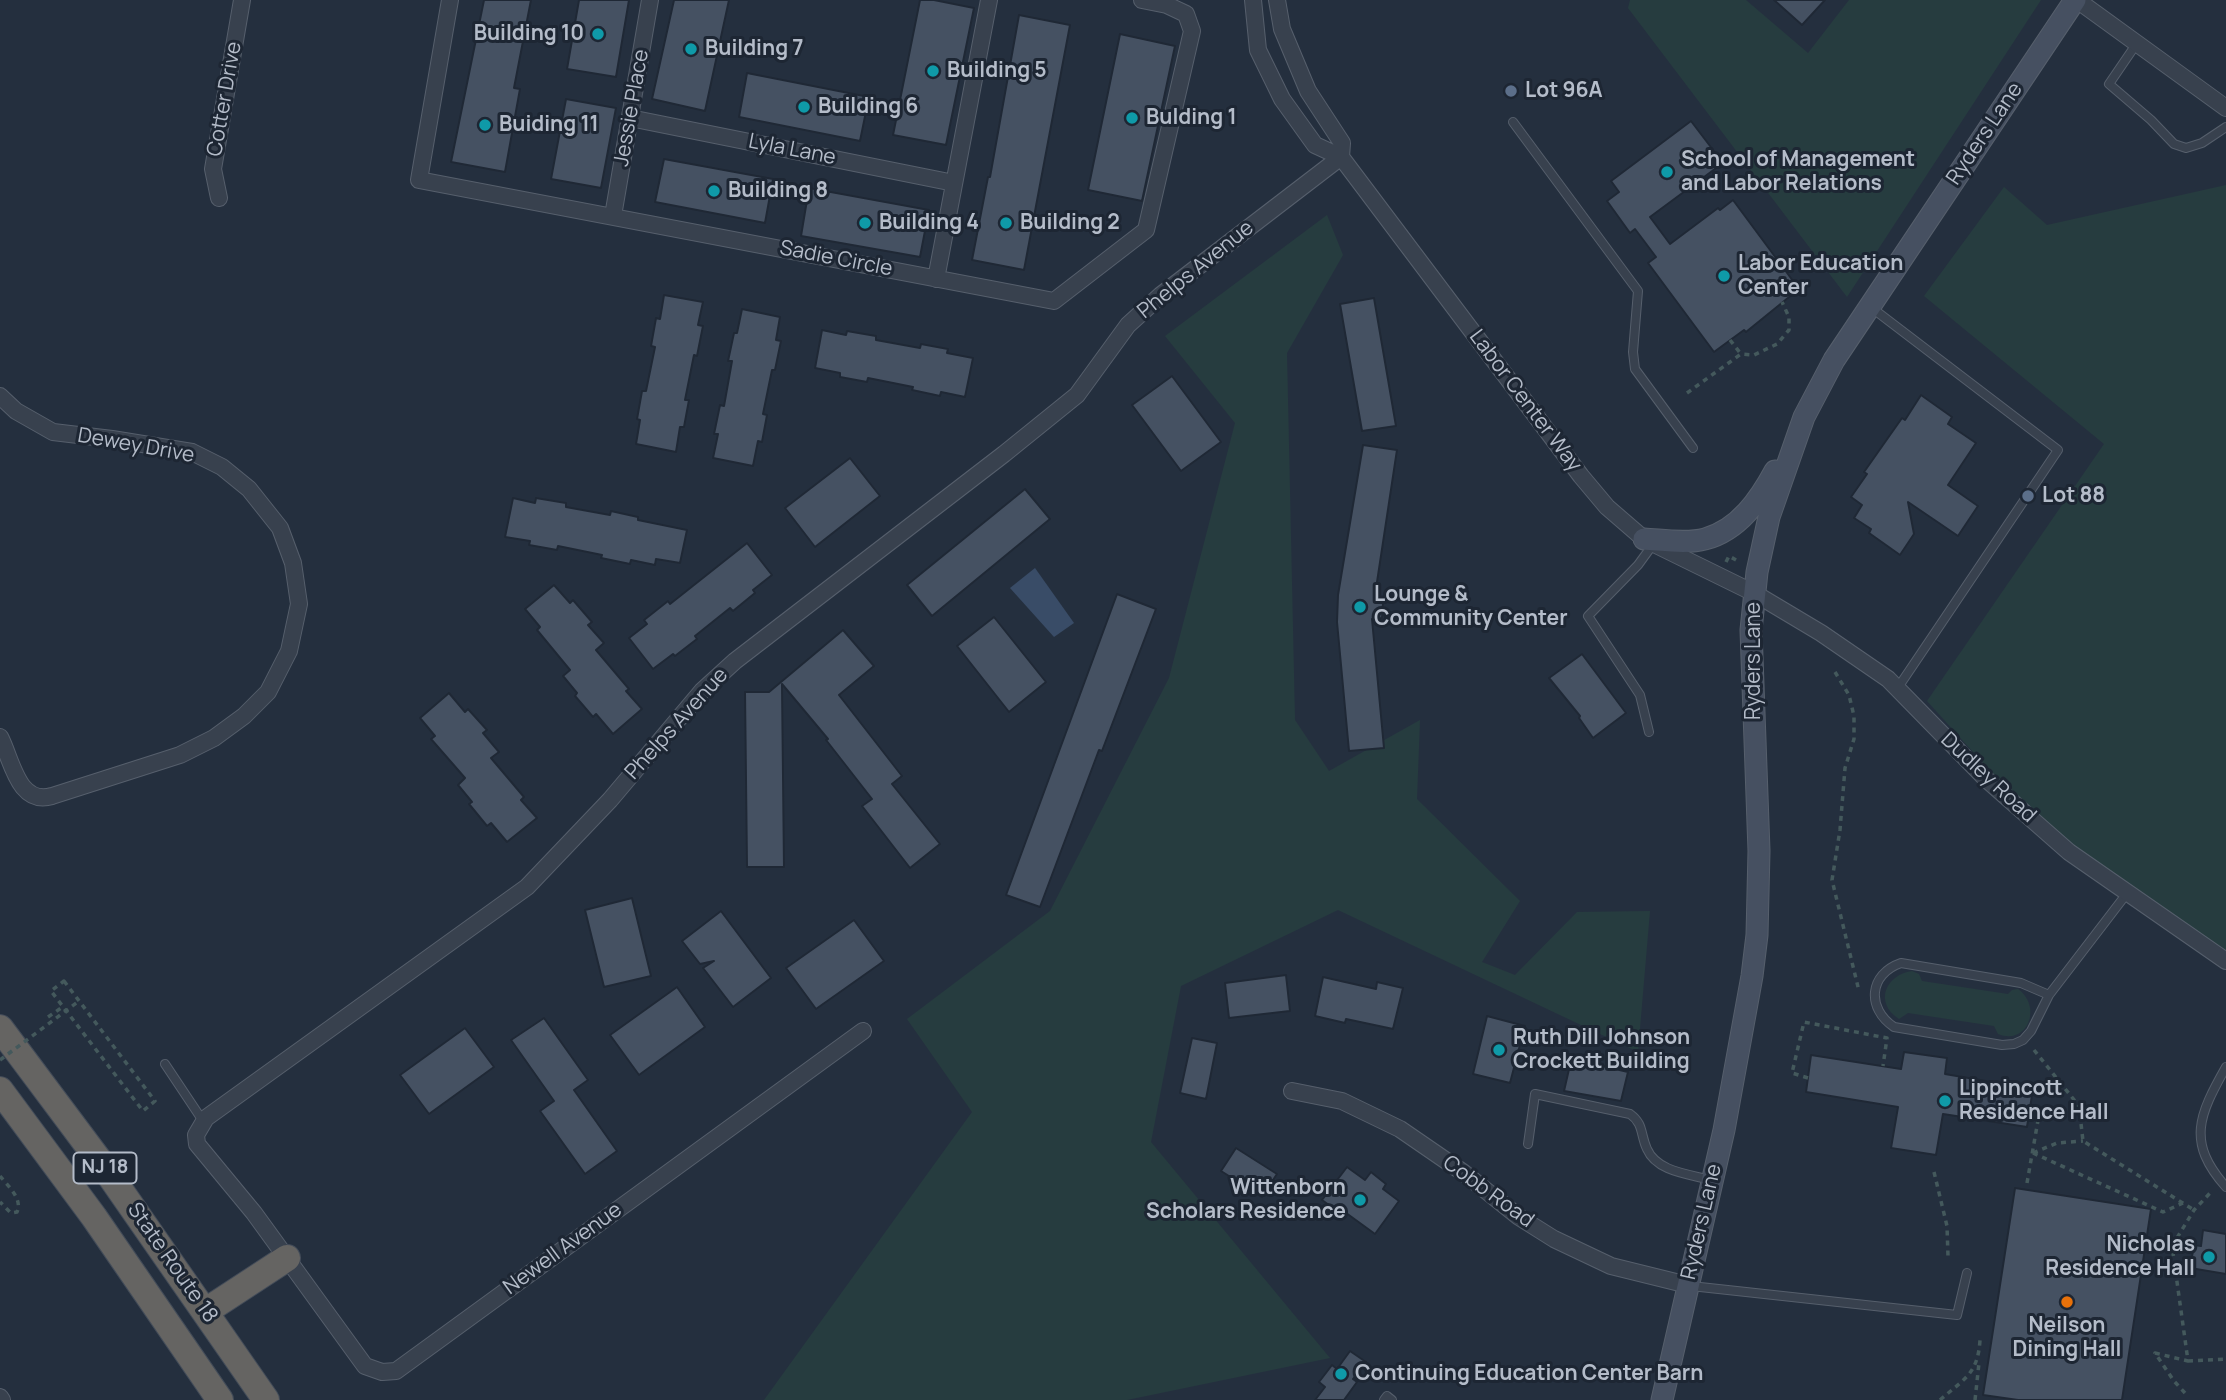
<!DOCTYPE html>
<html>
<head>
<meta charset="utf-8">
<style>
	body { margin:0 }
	canvas { display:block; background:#242f3e }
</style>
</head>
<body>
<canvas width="2226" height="1400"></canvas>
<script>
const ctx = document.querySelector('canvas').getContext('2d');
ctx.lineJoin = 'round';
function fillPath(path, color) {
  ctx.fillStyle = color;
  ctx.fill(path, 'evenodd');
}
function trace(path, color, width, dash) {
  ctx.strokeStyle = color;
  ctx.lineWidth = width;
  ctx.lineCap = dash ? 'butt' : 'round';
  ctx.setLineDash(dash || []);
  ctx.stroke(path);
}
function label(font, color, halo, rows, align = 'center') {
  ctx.font = font + ' Manrope,sans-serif';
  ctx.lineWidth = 6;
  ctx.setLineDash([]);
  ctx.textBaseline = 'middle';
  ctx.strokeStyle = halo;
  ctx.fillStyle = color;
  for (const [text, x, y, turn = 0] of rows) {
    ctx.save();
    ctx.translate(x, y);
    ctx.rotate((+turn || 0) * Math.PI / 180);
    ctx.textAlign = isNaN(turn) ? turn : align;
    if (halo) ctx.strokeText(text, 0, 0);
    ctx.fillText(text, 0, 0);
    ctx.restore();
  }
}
fillPath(new Path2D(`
	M 1630,0 L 1746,0 L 1808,53 L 1849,0 L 2041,0 L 1847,297 L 1628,8 Z
	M 2226,185 L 2226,964 L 2064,853 L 1927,701 L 2104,444 L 1924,296 L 2004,187 L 2047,225 Z
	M 1327,215 L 1343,255 L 1287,353 L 1295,720 L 1329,771 L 1420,720 L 1417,799 L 1520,901 L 1482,962 L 1515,975 L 1577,912 L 1650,911 L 1638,1052 L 1338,910 L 1181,986 L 1151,1142 L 1330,1358 L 1127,1400 L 764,1400 L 972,1112 L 907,1019 L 1050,911 L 1169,678 L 1235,423 L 1165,336 Z
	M 1912,971 L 1919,974 L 1922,981 L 2008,994 L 2012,990 L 2018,989 C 2043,1007 2027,1046 1998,1034 L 1994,1026 L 1908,1013 L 1899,1019 C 1874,1003 1885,975 1912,971 Z`), '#263c3f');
fillPath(new Path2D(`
	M 1035,568 L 1074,623 L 1054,637 L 1010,588 Z`), '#394c67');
const building = new Path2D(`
	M 484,0 L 531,0 L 514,88 L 520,89 L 505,172 L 451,162 Z
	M 579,0 L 629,0 L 616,77 L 567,69 Z
	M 674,0 L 729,0 L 705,111 L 652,99 Z
	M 920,0 L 934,0 L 974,8 L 946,145 L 893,135 Z
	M 1774,0 L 1825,0 L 1802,25 Z
	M 1019,15 L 1070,25 L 1024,270 L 972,260 L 988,177 L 990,177 Z
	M 1120,34 L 1175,46 L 1142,201 L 1088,190 Z
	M 747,73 L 869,97 L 860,141 L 739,117 Z
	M 566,99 L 616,108 L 601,188 L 551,179 Z
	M 1691,121 L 1723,163 L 1650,217 L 1670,244 L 1718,208 L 1720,210 L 1733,200 L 1799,289 L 1746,332 L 1744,330 L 1714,352 L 1648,263 L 1656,257 L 1635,229 L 1630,233 L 1607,201 L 1619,192 L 1611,181 Z
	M 664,159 L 773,179 L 765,223 L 655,202 Z
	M 809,188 L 929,210 L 920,257 L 801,236 Z
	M 664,295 L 703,302 L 698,325 L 703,326 L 697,356 L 694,355 L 685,400 L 689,400 L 684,427 L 680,427 L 676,452 L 636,444 L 640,420 L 637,419 L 642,391 L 646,391 L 655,347 L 651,346 L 656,318 L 660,319 Z
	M 1374,298 L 1396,426 L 1362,431 L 1340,304 Z
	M 742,309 L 780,317 L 776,340 L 781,341 L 775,370 L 772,370 L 763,414 L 767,415 L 762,442 L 758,441 L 753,466 L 713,458 L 718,434 L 714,434 L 720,405 L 724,406 L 732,361 L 728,361 L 734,333 L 737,333 Z
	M 822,330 L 846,335 L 847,331 L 876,336 L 876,340 L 920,348 L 921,344 L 948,349 L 947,353 L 973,358 L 965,397 L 941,392 L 940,396 L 912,390 L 913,387 L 868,378 L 867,382 L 840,377 L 840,373 L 815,368 Z
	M 1172,376 L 1221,442 L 1181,471 L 1132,405 Z
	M 1921,395 L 1952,417 L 1948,424 L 1976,443 L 1948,485 L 1978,506 L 1958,536 L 1908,502 L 1914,534 L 1900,555 L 1869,533 L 1871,529 L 1854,518 L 1862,505 L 1851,497 L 1867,474 L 1864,472 L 1890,435 L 1902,418 L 1905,420 Z
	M 1363,445 L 1397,450 L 1374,602 L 1383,603 L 1382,618 L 1372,619 L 1384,748 L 1349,751 L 1337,622 L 1338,595 Z
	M 850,458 L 880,496 L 815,547 L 785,508 Z
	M 1025,489 L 1050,519 L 932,616 L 907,585 Z
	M 513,498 L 535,503 L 536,498 L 566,503 L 566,507 L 610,515 L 611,511 L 638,517 L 638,520 L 687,530 L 680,563 L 656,559 L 655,565 L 631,560 L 630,564 L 601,558 L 602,555 L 558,546 L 557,550 L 529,545 L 530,541 L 505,537 Z
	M 747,543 L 772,575 L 753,590 L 755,593 L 733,611 L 730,608 L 695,636 L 697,639 L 675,656 L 673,654 L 653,669 L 629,638 L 647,624 L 644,620 L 668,601 L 670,604 Z
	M 554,585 L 570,603 L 573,600 L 592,622 L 588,625 L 604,643 L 596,650 L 629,689 L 626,691 L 642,709 L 613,734 L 596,714 L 593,717 L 575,696 L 577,693 L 563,676 L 570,670 L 537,630 L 540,627 L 525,609 Z
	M 1117,594 L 1156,609 L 1102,751 L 1099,750 L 1040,907 L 1006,895 Z
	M 994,617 L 1046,682 L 1009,712 L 957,646 Z
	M 843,630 L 874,666 L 839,695 L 902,776 L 892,784 L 940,844 L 910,868 L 862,806 L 872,799 L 826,740 L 828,739 L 782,684 L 784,867 L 747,867 L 745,692 L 769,692 Z
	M 1582,654 L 1626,713 L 1593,738 L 1579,718 L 1580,716 L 1549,678 Z
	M 449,693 L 465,712 L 468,709 L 487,730 L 483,733 L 499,752 L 491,758 L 524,797 L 521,800 L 537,818 L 507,842 L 491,823 L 487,826 L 469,804 L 472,802 L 458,785 L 465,778 L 431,739 L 435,736 L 420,718 Z
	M 632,898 L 651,976 L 604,987 L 585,910 Z
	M 721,911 L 771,978 L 733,1007 L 703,968 L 714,961 L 700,964 L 682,941 Z
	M 854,920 L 884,961 L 816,1009 L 786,968 Z
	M 1286,975 L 1290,1011 L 1229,1018 L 1225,983 Z
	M 1323,977 L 1376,989 L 1377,982 L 1403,988 L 1393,1029 L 1346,1019 L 1345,1023 L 1315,1016 Z
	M 677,987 L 705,1027 L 639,1075 L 610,1035 Z
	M 1487,1016 L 1525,1026 L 1510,1083 L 1473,1074 Z
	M 544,1018 L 588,1080 L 574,1090 L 617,1151 L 585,1174 L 540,1111 L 554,1101 L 511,1040 Z
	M 465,1028 L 494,1067 L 429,1114 L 400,1075 Z
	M 1192,1038 L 1217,1043 L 1206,1099 L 1180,1093 Z
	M 1904,1052 L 1947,1058 L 1945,1074 L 2033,1089 L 2027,1127 L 1943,1114 L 1936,1155 L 1891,1148 L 1898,1107 L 1806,1092 L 1811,1055 L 1901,1069 Z
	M 1572,1056 L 1595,1061 L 1594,1064 L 1628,1072 L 1621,1101 L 1564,1091 Z
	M 1236,1148 L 1277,1174 L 1262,1197 L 1221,1171 Z
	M 1347,1167 L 1365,1180 L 1371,1172 L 1386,1184 L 1383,1189 L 1399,1201 L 1375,1234 L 1342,1210 L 1340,1213 L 1322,1200 Z
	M 2015,1188 L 2151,1209 L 2122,1400 L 2018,1400 L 1983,1395 Z
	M 2203,1230 L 2226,1234 L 2226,1274 L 2190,1268 L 2194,1245 L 2201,1246 Z
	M 1350,1351 L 1366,1362 L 1353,1379 L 1357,1382 L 1344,1400 L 1315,1400 L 1325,1387 L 1319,1382 L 1332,1365 L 1337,1369 Z`);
fillPath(building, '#455162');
trace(building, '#1f2835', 2);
const service = new Path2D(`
	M 2137,43 L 2109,84 L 2151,120 L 2174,144 L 2186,148 L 2202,143 L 2226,127
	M 1513,122 L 1638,291 L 1633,352 L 1635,369 L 1693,448
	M 1872,308 L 2058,450 L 1897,689
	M 1649,732 L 1640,695 L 1588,616 L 1638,565 L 1654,543
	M 2049,995 L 2021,983 L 1901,963 C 1869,974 1866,1008 1894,1027 L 2002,1045 L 2014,1044 L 2023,1040 L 2031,1031 L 2049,995 L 2128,892
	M 165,1064 L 203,1121
	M 2226,1067 C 2199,1115 2186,1142 2226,1187
	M 1528,1144 L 1535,1094 L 1630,1114 C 1644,1124 1640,1134 1647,1149 C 1657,1172 1689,1174 1711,1180
	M 1691,1286 L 1957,1315 L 1967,1273
	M 1384,1400 L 1387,1396 L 1392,1400`);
const minor = new Path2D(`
	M 450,0 L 419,180 L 1054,301 L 1146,230 L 1192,31 L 1186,14 L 1167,5 L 1142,0
	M 1253,0 L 1258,50 L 1282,99 L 1315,145 L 1341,157 L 1581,476 L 1607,507 L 1644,539 L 1754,593 L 1821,633 L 1888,679 L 1986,779 L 2069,852 L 2226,961
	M 1277,0 L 1282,29 L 1308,91 L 1342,143 L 1341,157
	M 2077,0 L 2226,108
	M 630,118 L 954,183
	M 219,198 L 213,169 L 242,0
	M 613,216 L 650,0
	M 936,279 L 989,0
	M 0,396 L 16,411 L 53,432 L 112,439 L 192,452 L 222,467 L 249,489 L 280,528 L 293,563 L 299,604 L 289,651 L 268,692 L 244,716 L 214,738 L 180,755 L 52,796 C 18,806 12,760 0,737
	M 863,1031 L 396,1371 L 382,1372 L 365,1366 L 254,1213 L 197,1144 L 196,1135 L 206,1118 L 527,887 L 610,800 L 702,691 L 735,661 L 1004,454 L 1077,395 L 1128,325 L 1161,295 L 1341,157
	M 1292,1091 L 1342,1101 L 1400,1129 L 1464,1173 L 1519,1217 L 1554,1239 L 1611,1266 L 1688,1285
	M 0,1397 L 2,1400`);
const secondary = new Path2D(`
	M 1644,539 C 1663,540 1687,544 1705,539 C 1739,530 1760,499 1775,471
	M 1662,1400 L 1724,1130 L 1752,976 L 1757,935 L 1759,851 L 1751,630 L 1757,572 L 1769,517 L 1804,417 L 1834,360 L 2075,0`);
const trunk = new Path2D(`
	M 0,1028 L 104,1167 L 266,1400
	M 0,1090 L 94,1217 L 220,1400
	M 206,1311 L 287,1258`);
trace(service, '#565f6c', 10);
trace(minor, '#565f6c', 18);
trace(secondary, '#565f6c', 23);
trace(trunk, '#434c59', 28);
trace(new Path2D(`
	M 1730,340 L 1741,354
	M 1687,393 L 1741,354 L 1754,355 L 1777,344 L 1789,330 L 1789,317 L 1782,302
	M 1726,562 L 1729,556 L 1736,560
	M 1835,672 L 1849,695 L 1854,716 L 1854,739 L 1845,768 L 1840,830 L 1832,880 L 1859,991
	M 64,981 L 155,1101 L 143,1111 L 51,991 Z
	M 48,1017 L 64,1006
	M 2034,1050 L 2079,1106 L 2083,1141 L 2194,1210
	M 1808,1078 L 1792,1073 L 1804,1022 L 1887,1038 L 1883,1066
	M 2033,1153 L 2163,1212 L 2183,1203
	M 2033,1153 L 2057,1143 L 2083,1141
	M 1934,1172 L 1947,1226 L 1948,1256
	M 0,1176 C 8,1186 23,1199 17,1212 L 11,1213 L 0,1202
	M 2027,1183 L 2040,1109
	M 2188,1361 L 2226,1359
	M 2185,1393 L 2174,1381 L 2155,1353 L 2188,1361 L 2172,1246 L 2194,1210 L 2212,1191
	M 1940,1400 C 1964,1379 1978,1374 1980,1340
	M 1975,1400 L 1979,1363`), '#44595c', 3.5, [5, 5]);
trace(service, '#38414e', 8);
trace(minor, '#38414e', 16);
trace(secondary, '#465061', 21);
trace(trunk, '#656462', 26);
trace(new Path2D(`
	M 0,1060 L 79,1001`), '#44595c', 3.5, [5, 5]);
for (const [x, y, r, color] of [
	[598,34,7,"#0f9aa8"],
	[691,49,7,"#0f9aa8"],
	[933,71,7,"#0f9aa8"],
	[1511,91,7,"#5c6f8a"],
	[804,107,7,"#0f9aa8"],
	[1132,118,7,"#0f9aa8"],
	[485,125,7,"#0f9aa8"],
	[1667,172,7,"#0f9aa8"],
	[714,191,7,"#0f9aa8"],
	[865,223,7,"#0f9aa8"],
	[1006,223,7,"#0f9aa8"],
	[1724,276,7,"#0f9aa8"],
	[2028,496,7,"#5c6f8a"],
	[1360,607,7,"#0f9aa8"],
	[1499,1050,7,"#0f9aa8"],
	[1945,1101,7,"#0f9aa8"],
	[1360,1200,7,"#0f9aa8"],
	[2209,1257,7,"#0f9aa8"],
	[2067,1302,7,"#e8710a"],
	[1341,1374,7,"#0f9aa8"]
]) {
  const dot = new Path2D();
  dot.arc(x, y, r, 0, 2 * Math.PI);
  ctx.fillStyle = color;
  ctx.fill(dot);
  trace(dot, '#1d2633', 2.5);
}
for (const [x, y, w] of [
	[105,1168,63]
]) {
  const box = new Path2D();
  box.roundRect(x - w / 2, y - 15.5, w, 31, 5);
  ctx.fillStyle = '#1d2633';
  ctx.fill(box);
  trace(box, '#b4bcc9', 2);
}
label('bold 19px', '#b4bcc9', null, [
	["NJ 18",105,1168]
]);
label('bold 21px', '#b4bcc9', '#1d2633', [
	["Building 10",584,34,"right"],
	["Building 7",705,49],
	["Building 5",947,71],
	["Lot 96A",1525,91],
	["Building 6",818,107],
	["Bulding 1",1146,118],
	["Buiding 11",499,125],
	["School of Management",1681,160],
	["and Labor Relations",1681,184],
	["Building 8",728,191],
	["Building 4",879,223],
	["Building 2",1020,223],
	["Labor Education",1738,264],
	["Center",1738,288],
	["Lot 88",2042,496],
	["Lounge &",1374,595],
	["Community Center",1374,619],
	["Ruth Dill Johnson",1513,1038],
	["Crockett Building",1513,1062],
	["Lippincott",1959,1089],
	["Residence Hall",1959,1113],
	["Wittenborn",1346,1188,"right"],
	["Scholars Residence",1346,1212,"right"],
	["Nicholas",2195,1245,"right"],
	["Residence Hall",2195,1269,"right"],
	["Neilson",2067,1326,"center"],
	["Dining Hall",2067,1350,"center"],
	["Continuing Education Center Barn",1355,1374]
], 'left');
label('21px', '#b4bcc9', '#1d2633', [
	["Cotter Drive",225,99,-80],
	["Jessie Place",632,108,-80],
	["Ryders Lane",1985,134,-56],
	["Lyla Lane",792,150,11],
	["Sadie Circle",836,259,11],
	["Phelps Avenue",1196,270,-39],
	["Labor Center Way",1525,401,53],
	["Dewey Drive",136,446,10],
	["Ryders Lane",1754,661,-90],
	["Phelps Avenue",677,724,-48],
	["Dudley Road",1988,778,43],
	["Cobb Road",1488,1192,36],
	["Ryders Lane",1702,1222,-77],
	["Newell Avenue",563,1249,-36],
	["State Route 18",172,1263,55]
]);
</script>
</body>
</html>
